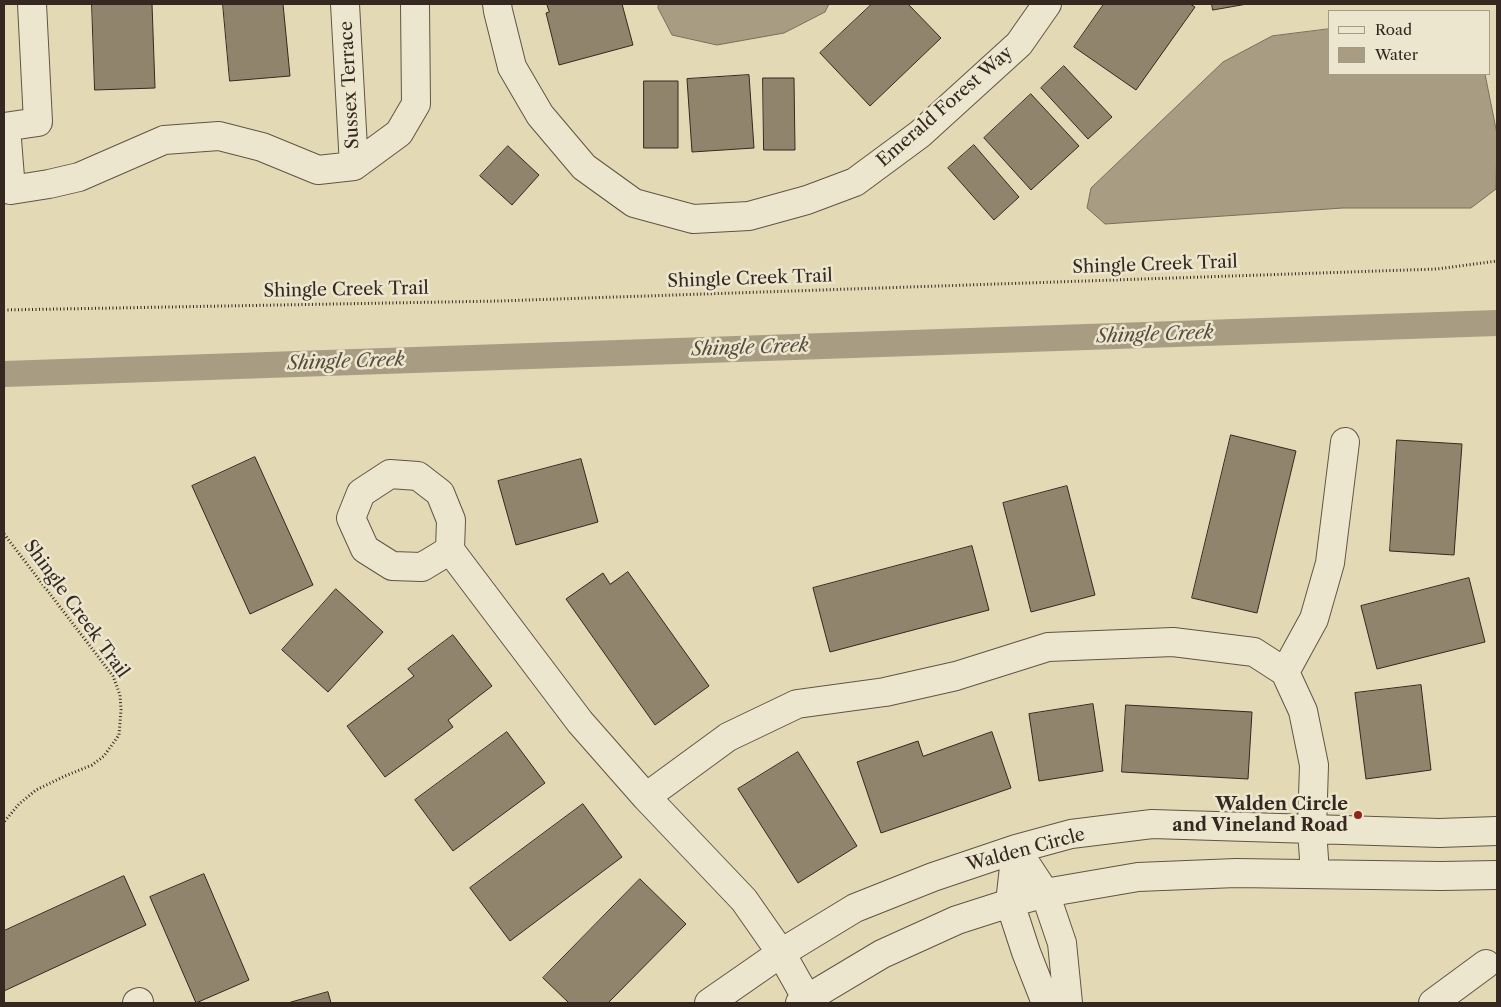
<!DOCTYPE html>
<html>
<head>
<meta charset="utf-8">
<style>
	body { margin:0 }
	#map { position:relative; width:1501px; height:1007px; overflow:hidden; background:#e4d9b5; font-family:"Libre Caslon Text",serif }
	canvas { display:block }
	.frame { position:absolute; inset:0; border:5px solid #342820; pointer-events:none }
	.legend { position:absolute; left:1328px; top:10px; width:162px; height:65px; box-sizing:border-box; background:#ede6cf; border:1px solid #a39a89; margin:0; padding:6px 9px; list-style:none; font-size:15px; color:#342820 }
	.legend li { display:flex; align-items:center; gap:10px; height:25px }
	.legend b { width:25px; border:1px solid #a39a89 }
</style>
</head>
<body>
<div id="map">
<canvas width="1501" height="1007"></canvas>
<div class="frame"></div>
<ul class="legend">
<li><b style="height:6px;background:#ede6cf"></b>Road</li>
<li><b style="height:14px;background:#a89d82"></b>Water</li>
</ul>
</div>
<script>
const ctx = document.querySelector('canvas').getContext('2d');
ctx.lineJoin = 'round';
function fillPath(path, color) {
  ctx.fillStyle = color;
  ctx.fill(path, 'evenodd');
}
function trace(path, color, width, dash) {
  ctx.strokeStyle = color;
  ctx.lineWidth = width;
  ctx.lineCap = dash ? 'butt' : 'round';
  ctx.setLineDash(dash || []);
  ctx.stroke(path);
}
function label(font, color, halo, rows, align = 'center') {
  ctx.font = font + ' "Libre Caslon Text",serif';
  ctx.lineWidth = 5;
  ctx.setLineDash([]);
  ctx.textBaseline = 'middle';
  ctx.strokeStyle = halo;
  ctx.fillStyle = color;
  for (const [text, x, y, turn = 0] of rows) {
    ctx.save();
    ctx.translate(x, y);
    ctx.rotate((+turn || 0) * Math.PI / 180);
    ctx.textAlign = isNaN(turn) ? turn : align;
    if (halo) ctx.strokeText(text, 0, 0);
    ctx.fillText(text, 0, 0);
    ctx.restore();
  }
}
const water = new Path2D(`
	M 659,4 L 829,4 L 825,12 L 784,33 L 717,45 L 672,35 L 658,8 Z
	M 1330,29 L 1330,74 L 1485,74 L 1497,134 L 1496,189 L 1471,208 L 1343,208 L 1105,224 L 1087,208 L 1091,188 L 1223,62 L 1272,36 Z`);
fillPath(water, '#a89d82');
trace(water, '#7a6e5b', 1);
trace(new Path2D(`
	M 4,374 L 1497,323`), '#a89d82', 26);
const building = new Path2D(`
	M 92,4 L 152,4 L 155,88 L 95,90 Z
	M 223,4 L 283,4 L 290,76 L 230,81 Z
	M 547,4 L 622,4 L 633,45 L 559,65 L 546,13 L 549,12 Z
	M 872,4 L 908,4 L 941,38 L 870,106 L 820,53 Z
	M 1104,4 L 1190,4 L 1195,7 L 1136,90 L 1074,47 Z
	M 1212,4 L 1247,4 L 1213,10 Z
	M 1064,66 L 1112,117 L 1088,139 L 1041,88 Z
	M 749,75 L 754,148 L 692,152 L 687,79 Z
	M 763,78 L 794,78 L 795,150 L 764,150 Z
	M 644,81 L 678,81 L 678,148 L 644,148 Z
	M 1031,94 L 1079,146 L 1031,190 L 984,138 Z
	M 974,145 L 1019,197 L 994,220 L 948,168 Z
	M 508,146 L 539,175 L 512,205 L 480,176 Z
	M 1231,435 L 1296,451 L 1257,613 L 1192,598 Z
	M 1397,440 L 1462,444 L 1454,555 L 1390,551 Z
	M 255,457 L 313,585 L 250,614 L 192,486 Z
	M 581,459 L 598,522 L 516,545 L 498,481 Z
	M 1067,486 L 1095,595 L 1031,612 L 1003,503 Z
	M 972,546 L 989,610 L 830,652 L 813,588 Z
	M 628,572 L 709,686 L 655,725 L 566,599 L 603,573 L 610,584 Z
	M 1469,578 L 1485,642 L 1377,669 L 1361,606 Z
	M 336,589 L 383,632 L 328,692 L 282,650 Z
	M 453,635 L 492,686 L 448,720 L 453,727 L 385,777 L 347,726 L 414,676 L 408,669 Z
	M 1421,685 L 1431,770 L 1366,779 L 1355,693 Z
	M 1093,704 L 1103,771 L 1039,781 L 1029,714 Z
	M 1126,705 L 1252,712 L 1248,779 L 1122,772 Z
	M 507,732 L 545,783 L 453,851 L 415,800 Z
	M 992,732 L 1011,788 L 881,833 L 857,762 L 918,741 L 923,756 Z
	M 798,752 L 857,846 L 798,883 L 738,789 Z
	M 583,804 L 622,857 L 510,941 L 470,888 Z
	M 204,874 L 249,980 L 196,1003 L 150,897 Z
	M 124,876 L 146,925 L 4,991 L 4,931 Z
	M 640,879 L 686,924 L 608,1003 L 569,1003 L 543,978 Z
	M 328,992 L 331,1003 L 288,1003 Z`);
fillPath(building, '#90846d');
trace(building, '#342820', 1);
const minor = new Path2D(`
	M 345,4 L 354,166
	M 497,4 L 498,11 L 512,67 L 540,115 L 584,167 L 634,203 L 693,219 L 749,216 L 807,200 L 855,182 L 920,134 L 1019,44 L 1047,4
	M 4,127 L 38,122 L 32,4
	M 6,127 L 11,190
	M 4,189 L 11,190 L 49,184 L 79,177 L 164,140 L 219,136 L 262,147 L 318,170 L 354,166 L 399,133 L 416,104 L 415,4
	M 450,550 L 422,567 L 392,566 L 365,549 L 351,518 L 361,493 L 390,474 L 418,476 L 440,493 L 451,520 L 450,550 L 580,722 L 646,797 L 744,900 L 781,953 L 807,999
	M 1285,672 L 1314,619 L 1330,563 L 1345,442
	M 646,797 L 728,737 L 797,704 L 885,692 L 956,676 L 1048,647 L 1173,642 L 1254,652 L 1285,672 L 1303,711 L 1314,765 L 1312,829 L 1315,874
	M 1016,849 L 1045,893 L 1062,943 L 1068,1003
	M 1016,849 L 1010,903 L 1026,952 L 1046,1003
	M 137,1003 L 139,1002
	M 709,1003 L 781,953 L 855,908 L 933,877 L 1016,849 L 1071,834 L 1152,824 L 1439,833 L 1497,831
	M 800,1003 L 882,954 L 957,920 L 1010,903 L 1045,893 L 1138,877 L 1236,873 L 1441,876 L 1497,875
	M 1433,1003 L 1486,964`);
trace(minor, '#605445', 30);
trace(new Path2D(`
	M 4,310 L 499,301 L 1437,269 L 1497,261
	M 4,534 L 113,676 L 120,695 L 121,710 L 119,735 L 104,756 L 92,765 L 65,776 L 36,790 L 19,804 L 4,822`), '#342820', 3, [1, 2.5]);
trace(minor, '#ede6cf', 28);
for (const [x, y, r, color] of [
	[1358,815,5,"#8f2418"]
]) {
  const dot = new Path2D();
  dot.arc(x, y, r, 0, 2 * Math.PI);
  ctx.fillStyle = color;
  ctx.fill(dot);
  trace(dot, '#ede6cf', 2);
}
label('18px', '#342820', '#ede6cf', [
	["Sussex Terrace",350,85,-93],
	["Emerald Forest Way",945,107,-41],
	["Shingle Creek Trail",1155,265,-2],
	["Shingle Creek Trail",750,279,-2],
	["Shingle Creek Trail",346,290,-1],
	["Shingle Creek Trail",76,609,54],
	["Walden Circle",1026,850,-15]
]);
label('bold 18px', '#342820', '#ede6cf', [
	["Walden Circle",1348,805],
	["and Vineland Road",1348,826]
], 'right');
label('italic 19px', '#574b3d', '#ede6cf', [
	["Shingle Creek",1155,335,-2],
	["Shingle Creek",750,348,-2],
	["Shingle Creek",346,362,-2]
]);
</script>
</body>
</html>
